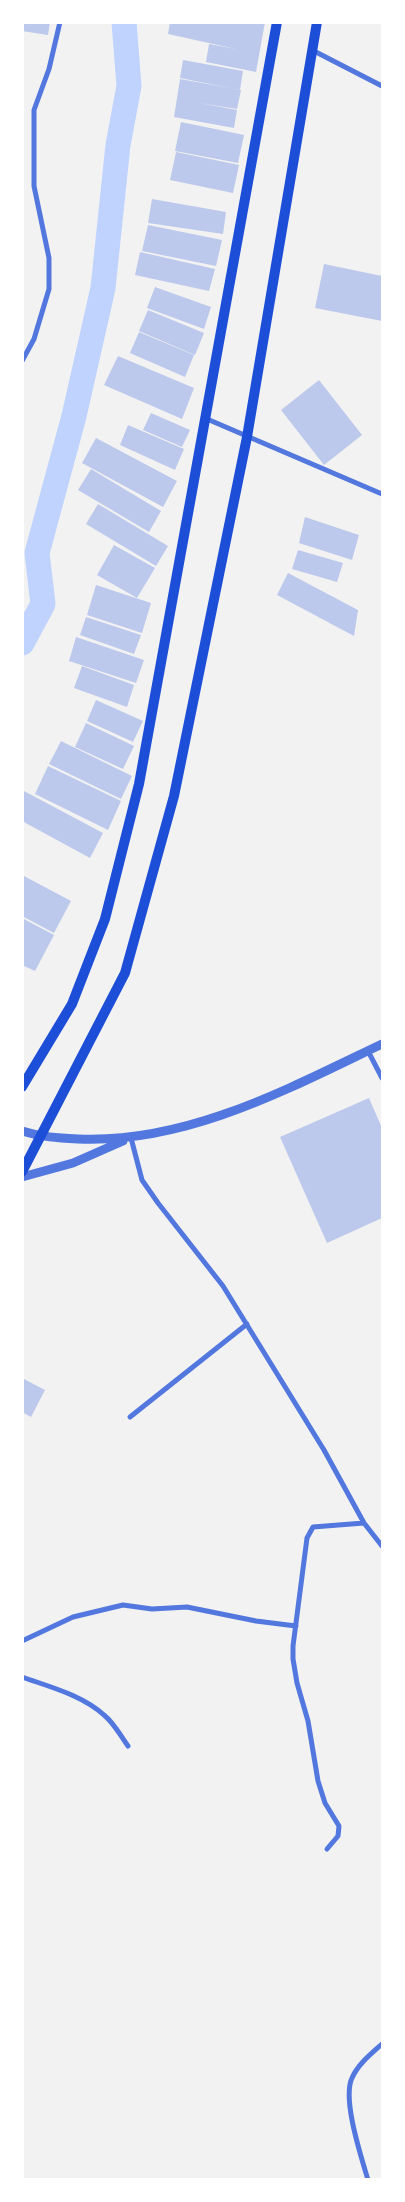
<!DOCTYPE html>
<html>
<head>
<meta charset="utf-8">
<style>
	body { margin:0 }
	#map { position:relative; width:405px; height:2202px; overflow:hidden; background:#f2f2f2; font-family:Barlow,sans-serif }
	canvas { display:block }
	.frame { position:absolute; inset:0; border:24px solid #fff; pointer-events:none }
</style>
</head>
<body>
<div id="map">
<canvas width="405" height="2202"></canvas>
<div class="frame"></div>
</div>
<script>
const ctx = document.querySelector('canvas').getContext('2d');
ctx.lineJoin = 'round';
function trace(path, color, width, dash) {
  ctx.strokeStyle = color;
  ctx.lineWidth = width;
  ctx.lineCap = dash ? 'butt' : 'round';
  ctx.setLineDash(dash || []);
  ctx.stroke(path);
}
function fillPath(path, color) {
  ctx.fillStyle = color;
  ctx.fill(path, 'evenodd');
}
trace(new Path2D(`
	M 22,643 L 43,604 L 37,553 L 74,416 L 103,288 L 118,145 L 129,86 L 124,22`), '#bfd3fe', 25);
fillPath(new Path2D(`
	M 22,22 L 50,22 L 48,35 L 22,31 Z
	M 170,22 L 265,22 L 256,72 L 206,62 L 209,44 L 236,49 L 168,34 Z
	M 183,60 L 243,71 L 240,90 L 180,78 Z
	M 180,79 L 241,90 L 237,109 L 199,103 L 237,110 L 234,128 L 174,117 Z
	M 181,122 L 244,135 L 238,163 L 175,151 Z
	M 176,152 L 239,165 L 233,193 L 170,180 Z
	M 152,199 L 226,212 L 223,234 L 148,223 Z
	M 148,225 L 222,240 L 216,266 L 142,251 Z
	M 140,252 L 215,269 L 209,291 L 135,275 Z
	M 324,264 L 382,276 L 382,321 L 315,308 Z
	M 155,287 L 211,307 L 204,329 L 147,308 Z
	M 148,310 L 204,333 L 195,355 L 139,331 Z
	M 139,332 L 194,355 L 185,377 L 130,353 Z
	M 118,356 L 194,388 L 182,419 L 104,385 Z
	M 319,380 L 362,435 L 324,465 L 281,410 Z
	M 151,413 L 190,430 L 182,447 L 143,430 Z
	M 128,425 L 184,449 L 175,470 L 120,445 Z
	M 96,438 L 177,481 L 163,507 L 82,463 Z
	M 91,469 L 161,511 L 149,532 L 78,490 Z
	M 98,504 L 168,546 L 156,566 L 86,524 Z
	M 305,517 L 359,535 L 352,560 L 299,543 Z
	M 114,545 L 155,568 L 137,598 L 97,575 Z
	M 298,550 L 343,563 L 337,582 L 292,569 Z
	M 288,573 L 358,610 L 354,636 L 277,595 Z
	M 96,585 L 151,603 L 142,633 L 87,615 Z
	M 86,617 L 141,635 L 134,654 L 80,635 Z
	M 76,637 L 144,660 L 136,683 L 69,661 Z
	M 82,666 L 134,685 L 127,707 L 74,688 Z
	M 96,700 L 143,721 L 133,742 L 87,721 Z
	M 86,723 L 134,746 L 123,769 L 75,747 Z
	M 61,741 L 132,776 L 121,799 L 49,764 Z
	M 48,766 L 121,801 L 108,830 L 35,794 Z
	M 22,790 L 103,833 L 90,858 L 22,821 Z
	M 22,875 L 71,901 L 54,933 L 22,916 Z
	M 22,918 L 54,935 L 35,971 L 22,965 Z
	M 369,1098 L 382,1128 L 382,1218 L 327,1243 L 280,1137 Z
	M 22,1378 L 45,1390 L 31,1417 L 22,1412 Z`), '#bdc9ec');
trace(new Path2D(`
	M 312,50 L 382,86
	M 22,361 L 34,339 L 49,289 L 49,258 L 34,186 L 34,110 L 49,69 L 60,22
	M 207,419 L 382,494
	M 368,1051 L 382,1078
	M 131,1138 L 142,1180 L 158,1203 L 223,1286 L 324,1450 L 364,1523 L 382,1546
	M 130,1417 L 247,1324
	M 22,1641 L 73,1617 L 123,1605 L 152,1609 L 187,1607 L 256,1621 L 296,1626
	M 22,1677 C 50,1687 82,1695 104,1715 C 114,1723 120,1735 128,1746
	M 327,1849 L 338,1836 L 339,1826 L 325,1803 L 318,1781 L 308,1721 L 297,1683 L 293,1659 L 293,1646 L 307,1538 L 313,1527 L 364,1523
	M 368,2180 C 361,2156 342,2099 352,2078 C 358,2064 371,2054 382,2044`), '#5277de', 5);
trace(new Path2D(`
	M 22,1131 C 41,1137 58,1138 78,1139 C 186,1144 288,1089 382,1044
	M 22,1177 L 73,1163 L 123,1141`), '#5277de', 9);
trace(new Path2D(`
	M 22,1087 L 72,1004 L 105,919 L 139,784 L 277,22
	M 22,1172 L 125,973 L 174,796 L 247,437 L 317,22`), '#1d4ed8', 10);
</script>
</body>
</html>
